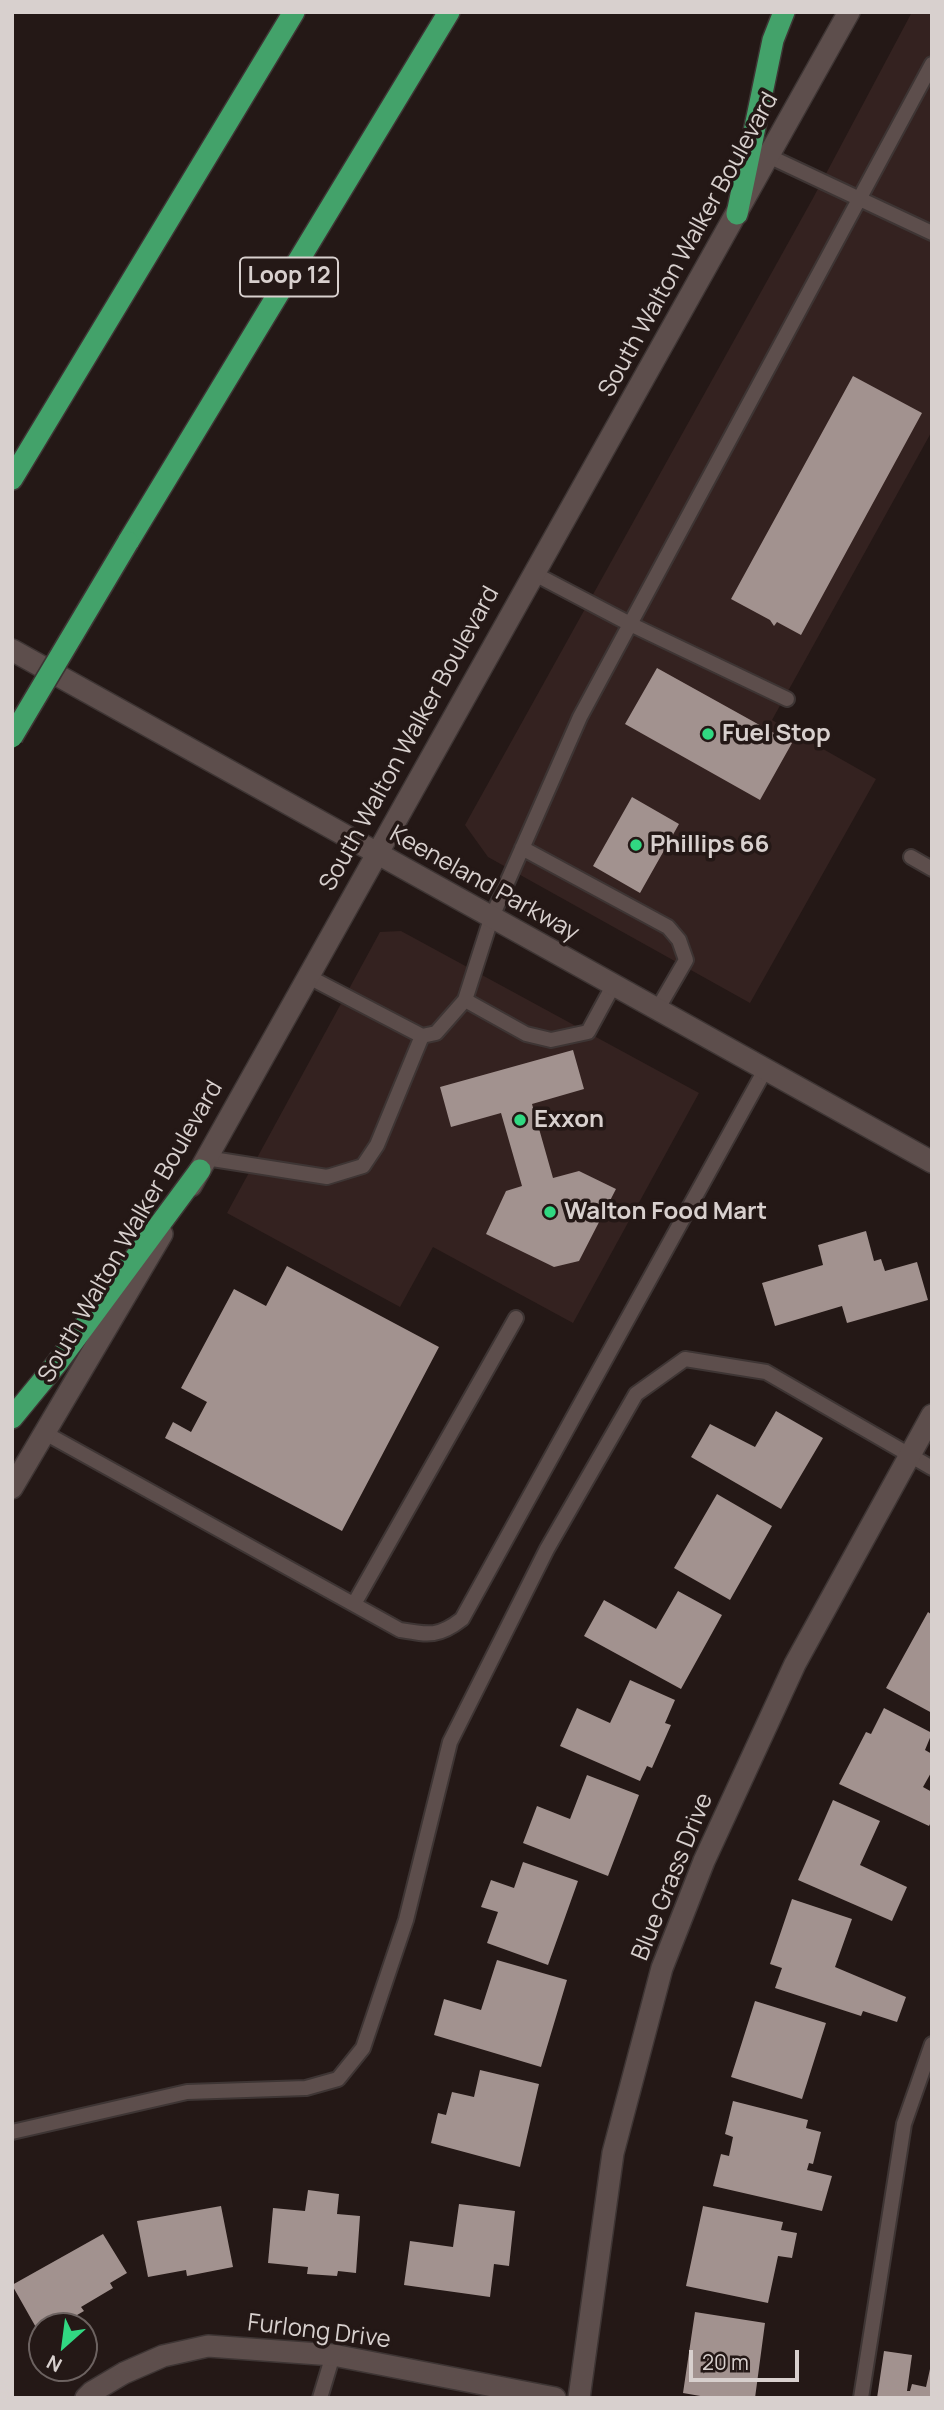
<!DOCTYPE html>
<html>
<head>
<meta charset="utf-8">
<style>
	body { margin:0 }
	#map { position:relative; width:944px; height:2410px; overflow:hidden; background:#241816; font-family:Manrope,sans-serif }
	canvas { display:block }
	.frame { position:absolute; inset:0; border:14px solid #d8d0ce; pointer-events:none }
	.north { position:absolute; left:28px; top:2312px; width:70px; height:70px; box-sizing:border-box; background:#241816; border:2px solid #6c6260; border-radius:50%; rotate:208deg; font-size:19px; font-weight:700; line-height:28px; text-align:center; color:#d8d0ce }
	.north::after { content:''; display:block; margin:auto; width:24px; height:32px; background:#31d882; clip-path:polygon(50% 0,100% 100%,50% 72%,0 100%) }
	.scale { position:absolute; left:689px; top:2350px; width:110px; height:32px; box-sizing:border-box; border:4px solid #d8d0ce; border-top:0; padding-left:9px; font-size:21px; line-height:24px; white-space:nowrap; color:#d8d0ce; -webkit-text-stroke:5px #241816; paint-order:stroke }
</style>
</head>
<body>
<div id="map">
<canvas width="944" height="2410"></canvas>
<div class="frame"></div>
<div class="north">N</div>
<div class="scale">20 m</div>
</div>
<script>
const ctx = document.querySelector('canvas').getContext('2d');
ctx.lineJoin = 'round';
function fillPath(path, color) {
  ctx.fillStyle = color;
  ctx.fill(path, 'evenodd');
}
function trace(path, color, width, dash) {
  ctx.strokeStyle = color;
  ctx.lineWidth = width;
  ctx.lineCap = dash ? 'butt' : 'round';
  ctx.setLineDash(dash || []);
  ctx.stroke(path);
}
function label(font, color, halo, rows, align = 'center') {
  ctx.font = font + ' Manrope,sans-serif';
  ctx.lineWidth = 7;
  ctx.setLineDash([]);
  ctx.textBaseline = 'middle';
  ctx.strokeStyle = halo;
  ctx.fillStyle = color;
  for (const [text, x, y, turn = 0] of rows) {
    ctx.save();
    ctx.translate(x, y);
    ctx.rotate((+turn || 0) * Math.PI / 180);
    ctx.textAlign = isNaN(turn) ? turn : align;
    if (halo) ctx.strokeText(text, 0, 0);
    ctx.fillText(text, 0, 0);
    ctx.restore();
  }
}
fillPath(new Path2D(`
	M 912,12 L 932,12 L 932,431 L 772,720 L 876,779 L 750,1003 L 488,857 L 465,825 L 812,200 Z
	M 401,931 L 699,1093 L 573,1323 L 433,1247 L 400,1307 L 227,1213 L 380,932 Z`), '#342220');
fillPath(new Path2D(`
	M 853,376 L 922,413 L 801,635 L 777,622 L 774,626 L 770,620 L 731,599 Z
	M 657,668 L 792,743 L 760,800 L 625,724 Z
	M 632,797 L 679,824 L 640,893 L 593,866 Z
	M 573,1050 L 584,1089 L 532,1104 L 553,1178 L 579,1171 L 616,1189 L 579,1261 L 554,1267 L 486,1234 L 506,1191 L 522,1186 L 501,1113 L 451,1127 L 440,1087 Z
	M 866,1231 L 874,1261 L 881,1259 L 885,1271 L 917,1262 L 928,1300 L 847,1323 L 842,1306 L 775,1326 L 762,1283 L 823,1265 L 818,1245 Z
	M 287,1266 L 439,1347 L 342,1531 L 165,1438 L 173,1422 L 191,1432 L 207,1402 L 181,1388 L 234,1289 L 266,1306 Z
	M 776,1411 L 823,1438 L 781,1509 L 691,1457 L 710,1424 L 755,1447 Z
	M 717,1494 L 772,1526 L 730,1600 L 674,1568 Z
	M 678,1591 L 722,1615 L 681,1689 L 584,1636 L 604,1600 L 656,1629 Z
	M 928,1612 L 932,1615 L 932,1713 L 886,1688 Z
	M 630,1680 L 675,1700 L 665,1723 L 671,1725 L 652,1768 L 647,1766 L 640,1781 L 560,1746 L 577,1708 L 610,1723 Z
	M 884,1708 L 932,1733 L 925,1750 L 932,1754 L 932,1771 L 923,1787 L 932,1792 L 932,1820 L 929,1826 L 839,1784 L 866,1732 L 871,1734 Z
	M 587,1775 L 639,1795 L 608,1876 L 523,1843 L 537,1806 L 570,1819 Z
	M 833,1800 L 880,1821 L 860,1865 L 907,1887 L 892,1921 L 798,1880 Z
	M 523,1862 L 578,1881 L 548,1965 L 487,1943 L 498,1912 L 481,1907 L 491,1880 L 514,1888 Z
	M 792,1899 L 852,1919 L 835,1967 L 906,1997 L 897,2022 L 863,2011 L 861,2016 L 775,1988 L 782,1968 L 770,1964 Z
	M 497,1960 L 567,1980 L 541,2067 L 434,2035 L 444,1999 L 481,2010 Z
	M 755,2001 L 826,2023 L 802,2099 L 731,2077 Z
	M 480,2070 L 539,2084 L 520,2167 L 431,2143 L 438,2113 L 446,2115 L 452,2092 L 474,2097 Z
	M 733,2101 L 808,2120 L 806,2128 L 821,2132 L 813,2164 L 809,2163 L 807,2170 L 832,2176 L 822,2211 L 713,2186 L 721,2154 L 729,2156 L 733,2137 L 725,2134 Z
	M 308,2190 L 339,2194 L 337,2214 L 360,2216 L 356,2273 L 338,2271 L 337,2276 L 307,2274 L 308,2267 L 268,2263 L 273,2208 L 305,2211 Z
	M 459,2204 L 515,2211 L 509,2266 L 494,2264 L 490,2297 L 404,2285 L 410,2241 L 453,2247 Z
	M 221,2206 L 233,2267 L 187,2276 L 186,2270 L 148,2277 L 137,2221 Z
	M 703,2206 L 783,2222 L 781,2230 L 797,2233 L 792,2258 L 778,2256 L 768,2303 L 686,2286 Z
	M 103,2234 L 127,2273 L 110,2283 L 113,2288 L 81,2307 L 84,2311 L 58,2326 L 42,2326 L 42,2338 L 12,2285 Z
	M 695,2312 L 765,2323 L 755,2398 L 712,2398 L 683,2393 Z
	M 884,2351 L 912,2355 L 907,2391 L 910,2391 L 912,2384 L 926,2387 L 932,2360 L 932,2398 L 877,2398 Z`), '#a2928f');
const lane = new Path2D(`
	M 762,153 L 932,233
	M 533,573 L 630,624 L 787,699
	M 522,848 L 668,927 L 679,940 L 686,960 L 657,1010
	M 911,857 L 932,869
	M 307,976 L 422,1036 L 436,1033 L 465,1000 L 491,919 L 580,717 L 932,64
	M 465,1000 L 526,1034 L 551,1040 L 588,1032 L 613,986
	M 206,1158 L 327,1177 L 363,1166 L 377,1145 L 422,1036
	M 45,1433 L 400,1630 C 429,1635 439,1637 462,1619 L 765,1070
	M 354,1604 L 516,1318
	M 12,2132 L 187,2092 L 306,2088 L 338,2079 L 363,2048 L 406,1920 L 450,1742 L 547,1549 L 636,1394 L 685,1359 L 766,1372 L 932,1468
	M 320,2398 L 333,2355
	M 861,2398 L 904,2124 L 932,2044`);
const street = new Path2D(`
	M 86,2398 L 92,2392 L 124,2373 L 163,2356 L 208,2346 L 333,2355 L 555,2398
	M 579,2398 L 613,2153 L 662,1968 L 704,1861 L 795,1664 L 932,1415`);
const secondary = new Path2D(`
	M 12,650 L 932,1162
	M 191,1186 L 849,12
	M 12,1488 L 162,1234`);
const highway = new Path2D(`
	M 737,214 L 773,40 L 784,12
	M 12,479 L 294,12
	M 128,542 L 449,12
	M 12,1418 L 58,1362 L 200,1170`);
trace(lane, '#3e3534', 18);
trace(street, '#3e3534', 24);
trace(secondary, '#3e3534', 24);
trace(highway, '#3e3534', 24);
trace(lane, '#5d4e4c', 14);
trace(street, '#5d4e4c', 21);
trace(secondary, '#5d4e4c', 21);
trace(highway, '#43a26a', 21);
const highwayBridge = new Path2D(`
	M 12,737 L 128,542`);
trace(highwayBridge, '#3e3534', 24, []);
trace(highwayBridge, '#43a26a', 21);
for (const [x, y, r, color] of [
	[708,734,7,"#31d882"],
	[636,845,7,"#31d882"],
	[520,1120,7,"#31d882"],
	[550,1212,7,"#31d882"]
]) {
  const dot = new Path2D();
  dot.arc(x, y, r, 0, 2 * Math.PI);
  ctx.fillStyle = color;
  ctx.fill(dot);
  trace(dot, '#241816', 2.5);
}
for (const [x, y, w] of [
	[289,277,98]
]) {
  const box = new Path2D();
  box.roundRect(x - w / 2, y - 19.5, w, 39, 5);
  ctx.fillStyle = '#241816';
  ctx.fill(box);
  trace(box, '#d8d0ce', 2);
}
label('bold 23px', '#d8d0ce', null, [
	["Loop 12",289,277]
]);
label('24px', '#d8d0ce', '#241816', [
	["South Walton Walker Boulevard",689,245,-61],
	["South Walton Walker Boulevard",410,739,-61],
	["Keeneland Parkway",484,884,29],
	["South Walton Walker Boulevard",131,1232,-60],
	["Blue Grass Drive",673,1877,-68],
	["Furlong Drive",319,2332,7]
]);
label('bold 24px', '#d8d0ce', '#241816', [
	["Fuel Stop",722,734],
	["Phillips 66",650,845],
	["Exxon",534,1120],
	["Walton Food Mart",564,1212]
], 'left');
</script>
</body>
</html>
